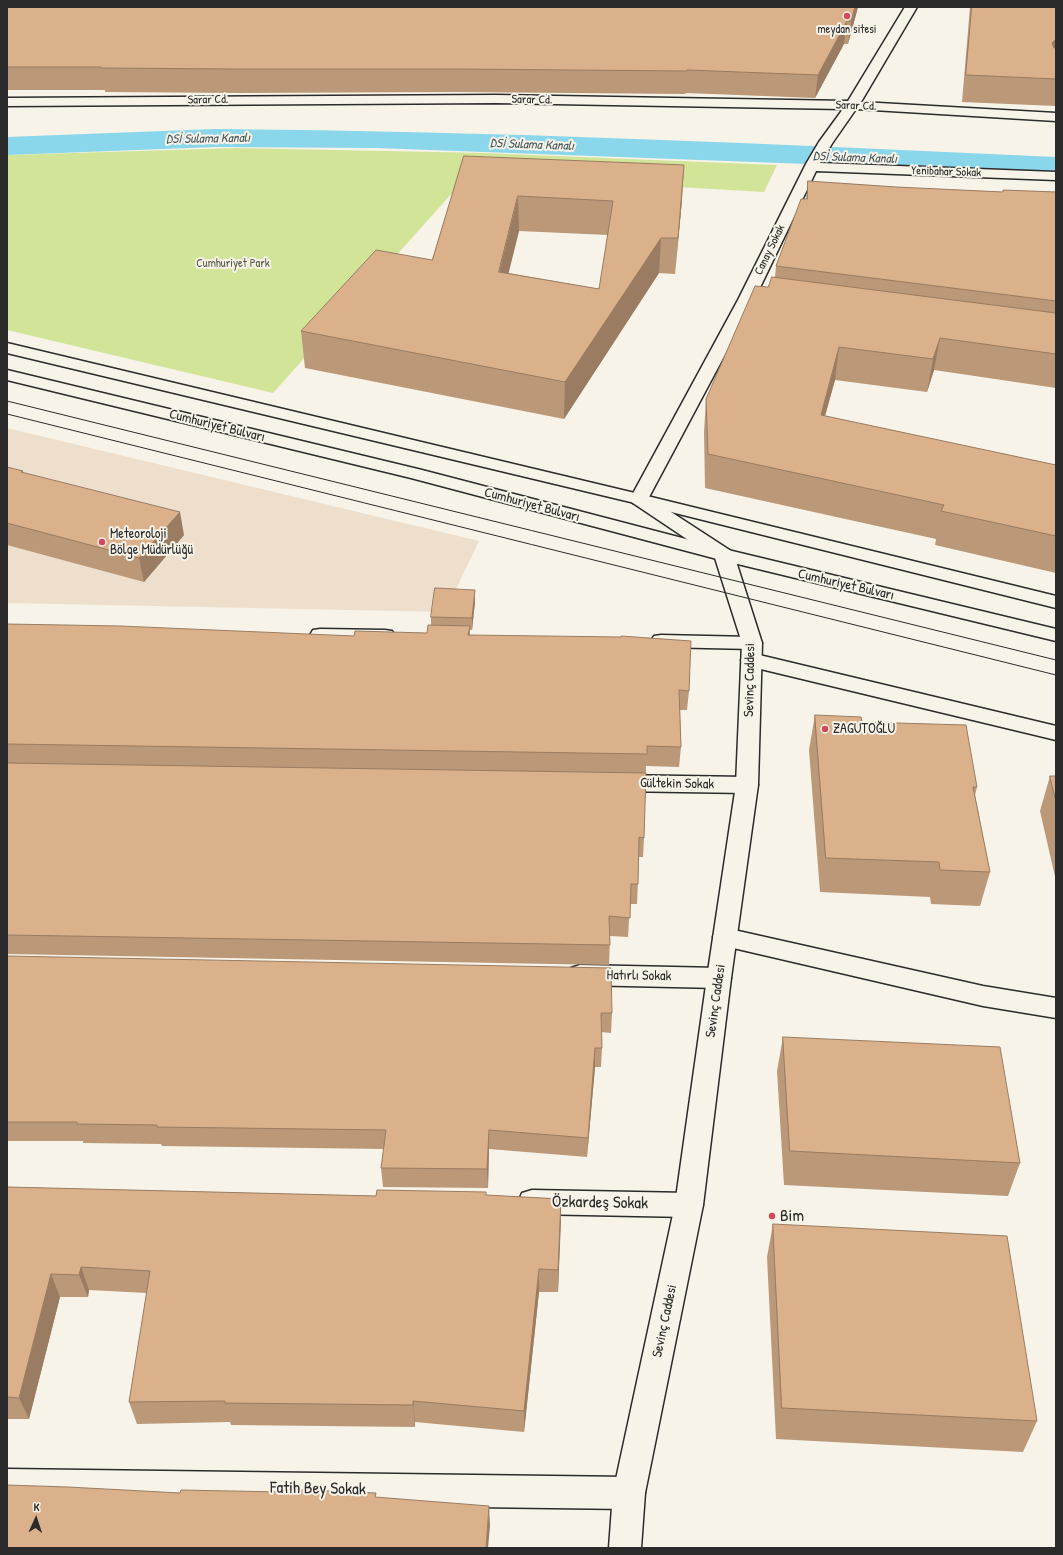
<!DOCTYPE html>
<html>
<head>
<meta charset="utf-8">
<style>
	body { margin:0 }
	#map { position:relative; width:1063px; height:1555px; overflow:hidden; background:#f7f3e8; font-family:"Patrick Hand",sans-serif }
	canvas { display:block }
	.frame { position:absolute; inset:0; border:8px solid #2b2b2b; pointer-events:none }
	.north { position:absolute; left:16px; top:1499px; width:40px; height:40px; -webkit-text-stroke:3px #f7f3e8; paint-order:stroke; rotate:3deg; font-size:11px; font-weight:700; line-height:16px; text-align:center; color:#2b2b2b }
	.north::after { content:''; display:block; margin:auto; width:14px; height:18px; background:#2b2b2b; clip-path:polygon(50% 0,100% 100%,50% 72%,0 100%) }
</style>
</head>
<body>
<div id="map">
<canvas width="1063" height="1555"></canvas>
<div class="frame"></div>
<div class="north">K</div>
</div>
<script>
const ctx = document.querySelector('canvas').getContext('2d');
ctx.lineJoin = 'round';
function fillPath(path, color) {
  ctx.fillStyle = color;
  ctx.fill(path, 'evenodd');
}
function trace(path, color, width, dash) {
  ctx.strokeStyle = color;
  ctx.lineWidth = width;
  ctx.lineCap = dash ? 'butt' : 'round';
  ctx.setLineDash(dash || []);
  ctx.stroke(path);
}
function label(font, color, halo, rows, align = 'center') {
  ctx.font = font + ' "Patrick Hand",sans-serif';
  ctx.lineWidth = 4;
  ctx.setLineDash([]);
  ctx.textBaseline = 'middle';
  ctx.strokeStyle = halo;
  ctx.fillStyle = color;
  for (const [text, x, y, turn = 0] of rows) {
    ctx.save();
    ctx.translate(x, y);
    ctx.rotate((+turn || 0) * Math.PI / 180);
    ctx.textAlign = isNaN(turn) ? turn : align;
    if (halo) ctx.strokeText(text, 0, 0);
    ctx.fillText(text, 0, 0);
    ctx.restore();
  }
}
fillPath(new Path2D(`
	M 7,428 L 479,541 L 445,612 L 7,603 Z`), '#eedfcc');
fillPath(new Path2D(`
	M 237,148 L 483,153 L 777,165 L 764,192 L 538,179 L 463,181 L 273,393 L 7,330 L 7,155 Z`), '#d2e498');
fillPath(new Path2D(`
	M 215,129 C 495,131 776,144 1056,157 L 1056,175 L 862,166 L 376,148 L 215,147 L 7,155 L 7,137 Z`), '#8ad6ea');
const lane = new Path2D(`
	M 725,928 L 983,986 L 1056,998 L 1056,1018 L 983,1006 L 716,944 L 713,937 L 716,930 Z`);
const street = new Path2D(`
	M 905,7 L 917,7 L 861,102 L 1056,113 L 1056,121 L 856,109 L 833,142 L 820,163 L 1056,172 L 1056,180 L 816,171 L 754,300 L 648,499 L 645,503 L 639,504 L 633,503 L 630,499 L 738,300 L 806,164 L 819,142 L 843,109 L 496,103 L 7,106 L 7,98 L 496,95 L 848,101 Z
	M 320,629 L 385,630 L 392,631 L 395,636 L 392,641 L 385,642 L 320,641 L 313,640 L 310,635 L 313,630 Z
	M 661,635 L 752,637 L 759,638 L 762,643 L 759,648 L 752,649 L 661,647 L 654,646 L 651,641 L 654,636 Z
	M 751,653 L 1056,726 L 1056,740 L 744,665 L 741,660 L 744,655 Z
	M 616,775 L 747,777 L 755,780 L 758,785 L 755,790 L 747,793 L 616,791 L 608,788 L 605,783 L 608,778 Z
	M 580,965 L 719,968 L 728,971 L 731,978 L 728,985 L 719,988 L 580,985 L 571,982 L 568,975 L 571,968 Z
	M 532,1190 L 689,1193 L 699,1196 L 703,1205 L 699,1214 L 689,1217 L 532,1214 L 522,1211 L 518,1202 L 522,1193 Z
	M 7,1469 L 629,1477 L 640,1482 L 645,1493 L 640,1504 L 629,1509 L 7,1501 Z`);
const secondary = new Path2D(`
	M 639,494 L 645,495 L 731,551 L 734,555 L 762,643 L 758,785 L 731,978 L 703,1205 L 645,1493 L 641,1548 L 609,1548 L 613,1493 L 675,1205 L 707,978 L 736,785 L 742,643 L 715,558 L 633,503 L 630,499 L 633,495 Z`);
const primary = new Path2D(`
	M 7,343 L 639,494 L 1056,596 L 1056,608 L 639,504 L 7,353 Z
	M 7,370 L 422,470 L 728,550 L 1056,629 L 1056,641 L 717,559 L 411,478 L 7,380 Z`);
trace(lane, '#2b2b2b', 3);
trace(street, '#2b2b2b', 3);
trace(secondary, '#2b2b2b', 3);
trace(primary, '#2b2b2b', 3);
fillPath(lane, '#f7f3e8');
fillPath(street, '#f7f3e8');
fillPath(secondary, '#f7f3e8');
fillPath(primary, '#f7f3e8');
trace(new Path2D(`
	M 7,401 L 1056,660
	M 7,414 L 1056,675`), '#2b2b2b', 1);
fillPath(new Path2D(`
	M 7,7 L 858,7 L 848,44 L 844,44 L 815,98 L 686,93 L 685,94 L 457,92 L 239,93 L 105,92 L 105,90 L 7,90 Z
	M 970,7 L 1056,7 L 1056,106 L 962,102 Z
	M 464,156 L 682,200 L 675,274 L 659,273 L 564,419 L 305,368 L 301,331 L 432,260 ZM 519,231 L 608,235 L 599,289 L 508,273 Z
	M 808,181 L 896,187 L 1003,192 L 1003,190 L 1056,192 L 1056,388 L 934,370 L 927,392 L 835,380 L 825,416 L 1056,465 L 1056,573 L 935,545 L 936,539 L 705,488 L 704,432 L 706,399 L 768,287 L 775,277 L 776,266 L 806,199 Z
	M 7,467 L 23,471 L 23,473 L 184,535 L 144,582 L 7,545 Z
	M 475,602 L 472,630 L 470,630 L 470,635 L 689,691 L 687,710 L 680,710 L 681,747 L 679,767 L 646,766 L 644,838 L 643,857 L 639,857 L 637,904 L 630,904 L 628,937 L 610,936 L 609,965 L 7,954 L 7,624 L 354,636 L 427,633 L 431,625 L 431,617 Z
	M 815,715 L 862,722 L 977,787 L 975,795 L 990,872 L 980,906 L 931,904 L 930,897 L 820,892 L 809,750 Z
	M 1050,776 L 1056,776 L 1056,881 L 1040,811 Z
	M 1056,891 L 1056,900 L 1055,895 Z
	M 7,956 L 612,1013 L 611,1033 L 601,1032 L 602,1048 L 601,1067 L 595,1067 L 587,1157 L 489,1149 L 488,1188 L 383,1187 L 381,1168 L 384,1149 L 162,1146 L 161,1144 L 83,1143 L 83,1141 L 7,1141 Z
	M 783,1037 L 1020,1163 L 1008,1196 L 784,1185 L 777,1071 Z
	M 7,1187 L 376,1196 L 486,1195 L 561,1199 L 558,1292 L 539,1292 L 524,1432 L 415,1422 L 415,1427 L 231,1425 L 230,1422 L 137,1424 L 129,1402 L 147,1293 L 89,1290 L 88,1297 L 60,1297 L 29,1419 L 7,1419 Z
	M 773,1224 L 1037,1421 L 1023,1452 L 776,1439 L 767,1257 Z`), '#bb9878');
fillPath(new Path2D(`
	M 855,7 L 858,7 L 848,44 L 851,21 Z
	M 847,21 L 844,44 L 815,98 L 818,75 Z
	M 1055,39 L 1056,39 L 1056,65 L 1052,43 Z
	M 684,165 L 682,200 L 675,274 L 678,238 Z
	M 518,196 L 519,231 L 500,308 L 499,272 Z
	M 661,238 L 659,273 L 564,419 L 565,382 Z
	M 940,338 L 934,370 L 927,392 L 933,359 Z
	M 839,347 L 835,380 L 816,448 L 821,415 Z
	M 180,512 L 184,535 L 144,582 L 139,558 Z
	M 475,590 L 475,602 L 472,630 L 472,618 Z
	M 595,1048 L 595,1067 L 587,1157 L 588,1138 Z
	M 489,1130 L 489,1149 L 488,1188 L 487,1169 Z
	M 561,1199 L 561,1222 L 558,1292 L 558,1270 Z
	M 81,1267 L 89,1290 L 88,1297 L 79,1275 Z
	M 539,1269 L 539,1292 L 524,1432 L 524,1411 Z
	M 51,1274 L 60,1297 L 29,1419 L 19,1398 Z
	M 413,1401 L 415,1422 L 415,1427 L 413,1405 Z
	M 489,1506 L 490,1526 L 488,1548 L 486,1548 Z`), '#997c61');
const building = new Path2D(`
	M 7,7 L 855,7 L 851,21 L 847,21 L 818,75 L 687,70 L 687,71 L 456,69 L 236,69 L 101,68 L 101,67 L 7,67 Z
	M 972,7 L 1056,7 L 1056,39 L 1052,43 L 1054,48 L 1056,48 L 1056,79 L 966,75 Z
	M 464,156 L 684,165 L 678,238 L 661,238 L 565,382 L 301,331 L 376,250 L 432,260 ZM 518,196 L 613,201 L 599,289 L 499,272 Z
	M 808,181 L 896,187 L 1003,192 L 1003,190 L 1056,192 L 1056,301 L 776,266 L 801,199 L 807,199 Z
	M 772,277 L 1056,313 L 1056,354 L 940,338 L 933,359 L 839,347 L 821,415 L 1056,465 L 1056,536 L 941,511 L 944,505 L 708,454 L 706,399 L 755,286 L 768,287 Z
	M 7,467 L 23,471 L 21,472 L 180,512 L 139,558 L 7,523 Z
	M 435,588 L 475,590 L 472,618 L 431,617 Z
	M 7,624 L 120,626 L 354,636 L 355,631 L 427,633 L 428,625 L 470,626 L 468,635 L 621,637 L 621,636 L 691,641 L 689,691 L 679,690 L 681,747 L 647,746 L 647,754 L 7,744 Z
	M 815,715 L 861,717 L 862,722 L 966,725 L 977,787 L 973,787 L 990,872 L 940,870 L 939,862 L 826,858 Z
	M 7,763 L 646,773 L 644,838 L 639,837 L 638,884 L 631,884 L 630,918 L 609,916 L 610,945 L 7,935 Z
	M 1050,776 L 1056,776 L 1056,801 Z
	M 7,956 L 611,968 L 612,1013 L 601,1013 L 602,1048 L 595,1048 L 588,1138 L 489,1130 L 487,1169 L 381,1168 L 386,1130 L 157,1127 L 157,1125 L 77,1124 L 77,1122 L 7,1122 Z
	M 783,1037 L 1000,1047 L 1020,1163 L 790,1151 Z
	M 7,1187 L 376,1196 L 377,1190 L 486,1192 L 486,1195 L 561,1199 L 558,1270 L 539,1269 L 524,1411 L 413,1401 L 413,1405 L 225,1403 L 225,1401 L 129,1402 L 150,1271 L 81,1267 L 79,1275 L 51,1274 L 19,1398 L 7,1397 Z
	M 773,1224 L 1007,1236 L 1037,1421 L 782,1408 Z
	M 7,1485 L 68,1487 L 180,1493 L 181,1490 L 282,1492 L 283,1489 L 376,1493 L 375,1497 L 489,1506 L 486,1548 L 7,1548 Z`);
fillPath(building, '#dab18b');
trace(building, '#997c61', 1);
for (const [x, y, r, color] of [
	[847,16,4,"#d1495b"],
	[102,542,4,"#d1495b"],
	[825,729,4,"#d1495b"],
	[772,1216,4,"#d1495b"]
]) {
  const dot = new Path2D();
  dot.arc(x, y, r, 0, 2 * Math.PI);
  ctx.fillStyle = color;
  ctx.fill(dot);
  trace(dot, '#f7f3e8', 1.5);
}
label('12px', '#2b2b2b', '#f7f3e8', [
	["meydan sitesi",847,30]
]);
label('12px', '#2b2b2b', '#f7f3e8', [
	["Sarar Cd.",208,100,-1],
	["Sarar Cd.",532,100,1],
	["Sarar Cd.",856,106,2],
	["Yenibahar Sokak",946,172,2],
	["Canay Sokak",770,250,-64]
]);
label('12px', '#555946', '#f7f3e8', [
	["Cumhuriyet Park",233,264]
]);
label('italic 13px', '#43565b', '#f7f3e8', [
	["DSİ Sulama Kanalı",208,139,-1],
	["DSİ Sulama Kanalı",532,145,2],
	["DSİ Sulama Kanalı",855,158,2]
]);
label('14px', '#2b2b2b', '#f7f3e8', [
	["Cumhuriyet Bulvarı",217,426,14],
	["Cumhuriyet Bulvarı",532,505,15],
	["Cumhuriyet Bulvarı",846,585,13],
	["Sevinç Caddesi",750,680,-89],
	["Gültekin Sokak",677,784,1],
	["Hatırlı Sokak",639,976,1],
	["Sevinç Caddesi",716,1001,-82],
	["Sevinç Caddesi",665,1321,-78]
]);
label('14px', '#2b2b2b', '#f7f3e8', [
	["Meteoroloji",110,534],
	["Bölge Müdürlüğü",110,550],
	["ZAGUTOĞLU",833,729]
], 'left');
label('17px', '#2b2b2b', '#f7f3e8', [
	["Özkardeş Sokak",600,1203,1],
	["Fatih Bey Sokak",318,1489,1]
]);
label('17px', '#2b2b2b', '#f7f3e8', [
	["Bim",780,1216]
], 'left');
</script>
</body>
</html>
